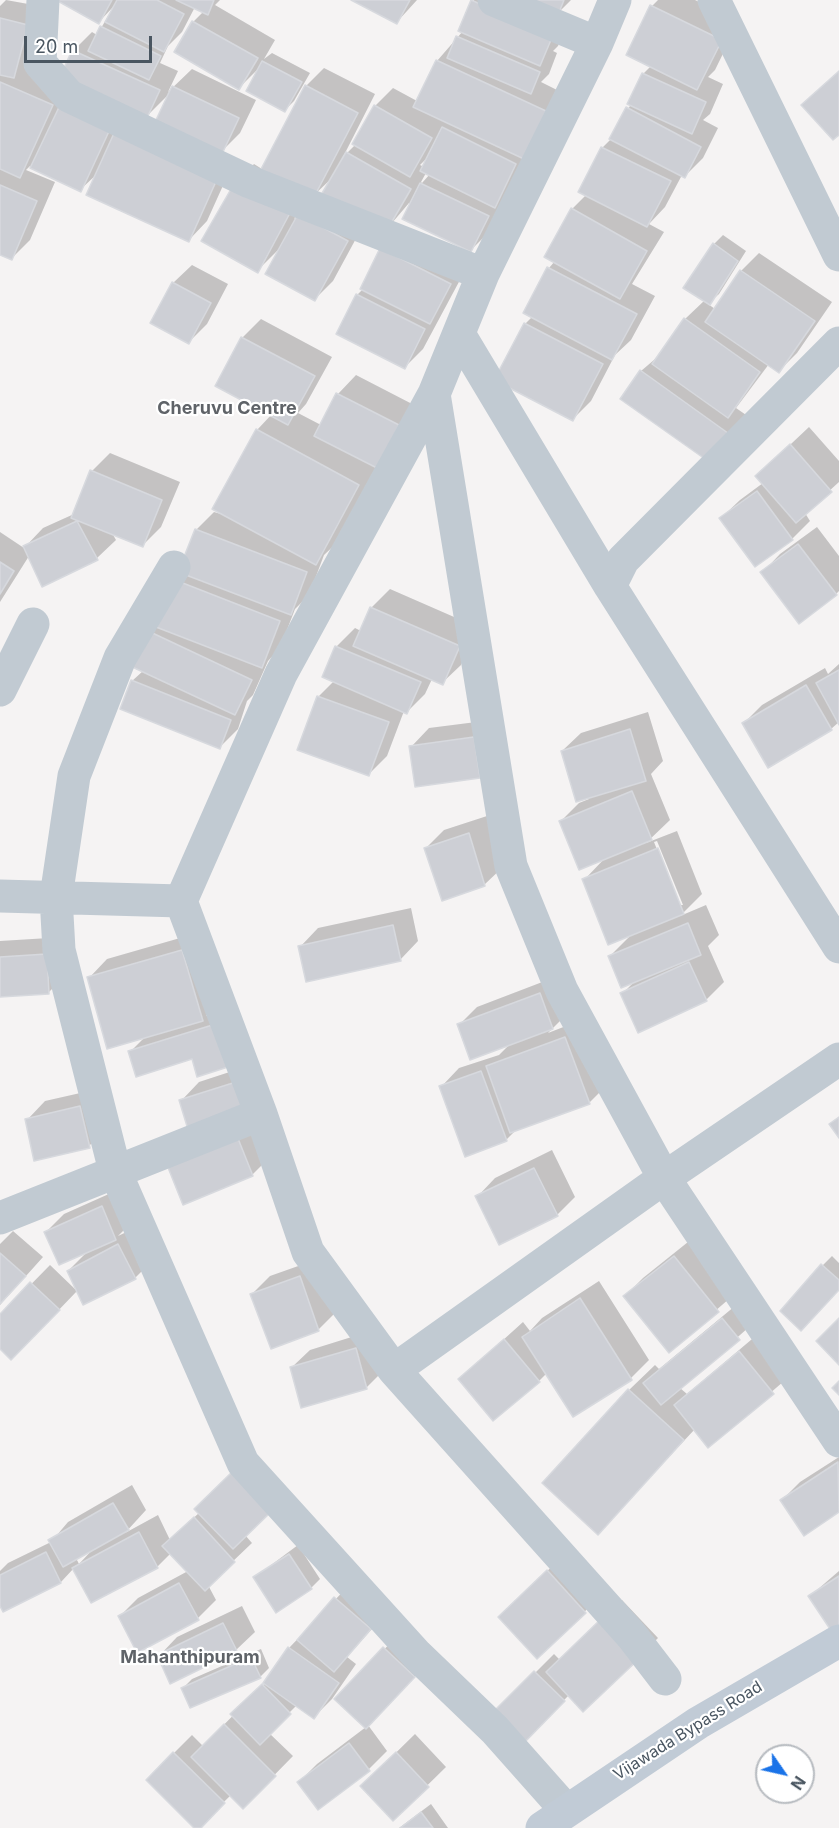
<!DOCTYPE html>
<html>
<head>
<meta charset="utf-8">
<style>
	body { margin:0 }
	#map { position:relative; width:839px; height:1828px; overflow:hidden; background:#f5f3f3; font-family:Inter,sans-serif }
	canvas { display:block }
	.north { position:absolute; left:755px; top:1744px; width:60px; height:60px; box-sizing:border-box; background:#fff; border:2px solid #b7bbc0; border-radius:50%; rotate:124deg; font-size:16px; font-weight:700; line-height:24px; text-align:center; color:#4a5661 }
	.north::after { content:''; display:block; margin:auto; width:21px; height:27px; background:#1a73e8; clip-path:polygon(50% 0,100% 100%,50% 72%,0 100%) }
	.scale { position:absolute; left:24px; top:36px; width:128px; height:27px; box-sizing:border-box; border:3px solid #4a5661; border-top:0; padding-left:8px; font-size:18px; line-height:21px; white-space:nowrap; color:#4a5661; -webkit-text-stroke:4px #fff; paint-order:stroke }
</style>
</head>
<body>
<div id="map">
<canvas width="839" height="1828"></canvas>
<div class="north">N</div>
<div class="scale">20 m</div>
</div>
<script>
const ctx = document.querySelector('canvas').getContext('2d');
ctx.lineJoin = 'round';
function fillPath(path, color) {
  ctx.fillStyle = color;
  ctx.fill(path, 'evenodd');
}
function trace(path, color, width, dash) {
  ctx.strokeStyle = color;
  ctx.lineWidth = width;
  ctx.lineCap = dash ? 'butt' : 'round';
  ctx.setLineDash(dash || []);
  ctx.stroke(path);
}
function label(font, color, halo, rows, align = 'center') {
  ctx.font = font + ' Inter,sans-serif';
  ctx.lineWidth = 4.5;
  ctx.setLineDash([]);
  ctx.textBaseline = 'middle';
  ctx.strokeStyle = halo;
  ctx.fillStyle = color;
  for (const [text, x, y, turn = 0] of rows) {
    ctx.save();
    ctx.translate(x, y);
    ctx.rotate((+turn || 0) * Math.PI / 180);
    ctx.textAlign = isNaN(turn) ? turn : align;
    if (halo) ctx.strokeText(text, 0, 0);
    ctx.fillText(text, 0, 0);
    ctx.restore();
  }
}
fillPath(new Path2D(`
	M 6,0 L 45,7 L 32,58 L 24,67 L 70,87 L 73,51 L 92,32 L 97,35 L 114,6 L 99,22 L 59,0 L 220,0 L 215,5 L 275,40 L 264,59 L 272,53 L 310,73 L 294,101 L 285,110 L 258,69 L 239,88 L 176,51 L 193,22 L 204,11 L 195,7 L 182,32 L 168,46 L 160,63 L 178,71 L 168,92 L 192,69 L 256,100 L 240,133 L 221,152 L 235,159 L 207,221 L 189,240 L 98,173 L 80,190 L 30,166 L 26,170 L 55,182 L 30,240 L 12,258 L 0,254 L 0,6 ZM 170,93 L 156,123 L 147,116 Z
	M 354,0 L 417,0 L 397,22 Z
	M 474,0 L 571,0 L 559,12 L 571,17 L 558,46 L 553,51 L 557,53 L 549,74 L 541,82 L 563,93 L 489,232 L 471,250 L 409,203 L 386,230 L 332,178 L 312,197 L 307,195 L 294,219 L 318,197 L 365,222 L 333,281 L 315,299 L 280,248 L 257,271 L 236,183 L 254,164 L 262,169 L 306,86 L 324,68 L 375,94 L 343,157 L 356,144 L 375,106 L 393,88 L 417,101 L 437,61 L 463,31 ZM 428,157 L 424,167 L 420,165 ZM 426,173 L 430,174 L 422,183 L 421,182 Z
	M 658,0 L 695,0 L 739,21 L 715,70 L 708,77 L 723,84 L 710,114 L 703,120 L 718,128 L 703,158 L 684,177 L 682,175 L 665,207 L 649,224 L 664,232 L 632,284 L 655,296 L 631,340 L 615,355 L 591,401 L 573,419 L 496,379 L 525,324 L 533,316 L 525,312 L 549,268 L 555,261 L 572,209 L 586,195 L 580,191 L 602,148 L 611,139 L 631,104 L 643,74 L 651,66 L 652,6 Z
	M 723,235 L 746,251 L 719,294 L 708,304 L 715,309 L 741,271 L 759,253 L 832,302 L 797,353 L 779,371 L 769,364 L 736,408 L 749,417 L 730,443 L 641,371 L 661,354 L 685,319 L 705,300 L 714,244 Z
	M 381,249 L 468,265 L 423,349 L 405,367 L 357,295 L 363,289 Z
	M 192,265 L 228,284 L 207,324 L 189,342 L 173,283 Z
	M 261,319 L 332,357 L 306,404 L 298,413 L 321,425 L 338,394 L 356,375 L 416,406 L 342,538 L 324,555 L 309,595 L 295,609 L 280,648 L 268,661 L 253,695 L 247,701 L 238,729 L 220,747 L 132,681 L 143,671 L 130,665 L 163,615 L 196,530 L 214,512 L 221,514 L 257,430 L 272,414 L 217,385 L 242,338 Z
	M 809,427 L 839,461 L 839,482 L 805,513 L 810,521 L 792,539 L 721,518 L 740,500 L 763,483 L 757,476 Z
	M 110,453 L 180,482 L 161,527 L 143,545 L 112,533 L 116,540 L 97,558 L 43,585 L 29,556 L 0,602 L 0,532 L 24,548 L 43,528 L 74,514 L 92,471 Z
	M 817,527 L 839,556 L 839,591 L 836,594 L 762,573 L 780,554 Z
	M 390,589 L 477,627 L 461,665 L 442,683 L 432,679 L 425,694 L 407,712 L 404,711 L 387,756 L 369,774 L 318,697 L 334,681 L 324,677 L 337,646 L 355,628 L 361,631 L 372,607 Z
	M 839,664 L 839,722 L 831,729 L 744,723 L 762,705 L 825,668 L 828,674 Z
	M 648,712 L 663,761 L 651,774 L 670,820 L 646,843 L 677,831 L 702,894 L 680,916 L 706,905 L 719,935 L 708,946 L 724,982 L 706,1000 L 622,994 L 635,981 L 610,956 L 633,933 L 584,880 L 606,857 L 561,821 L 579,803 L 589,799 L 562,751 L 581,733 ZM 657,841 L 683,905 L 679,905 L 654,842 Z
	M 492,720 L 497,758 L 411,747 L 429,728 Z
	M 487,816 L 503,867 L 484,885 L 426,848 L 444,830 Z
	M 411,908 L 418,941 L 400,960 L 300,947 L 318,928 Z
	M 201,932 L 220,1001 L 206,1016 L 237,1006 L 193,1057 L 130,1052 L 146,1036 L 89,978 L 107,959 Z
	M 65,937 L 67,974 L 49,992 L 0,996 L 0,941 Z
	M 558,976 L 571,1010 L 548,1033 L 584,1019 L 607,1085 L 589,1103 L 517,1129 L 506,1140 L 441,1087 L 459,1068 L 499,1055 L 511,1043 L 459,1025 L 477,1007 Z
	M 254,1064 L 271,1156 L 252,1175 L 226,1125 L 181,1101 L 199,1082 Z
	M 98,1089 L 107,1128 L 89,1146 L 27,1120 L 45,1101 Z
	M 552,1150 L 575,1197 L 557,1215 L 477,1197 L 495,1178 Z
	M 120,1189 L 134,1220 L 118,1236 L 137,1227 L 153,1260 L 135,1278 L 68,1271 L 88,1251 L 46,1232 L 64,1214 Z
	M 13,1231 L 43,1257 L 0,1305 L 0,1244 Z
	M 693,1238 L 737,1292 L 669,1351 L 625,1296 L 643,1278 Z
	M 832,1256 L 839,1263 L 839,1288 L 822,1266 Z
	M 318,1259 L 337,1311 L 319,1329 L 271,1347 L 252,1294 L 270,1276 Z
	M 50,1265 L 77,1291 L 30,1340 L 0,1347 L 0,1316 Z
	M 599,1281 L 649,1360 L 631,1378 L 574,1415 L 547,1373 L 539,1381 L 460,1379 L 523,1322 L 530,1331 L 542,1318 Z
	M 741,1301 L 757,1320 L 680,1388 L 687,1394 L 758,1334 L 791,1375 L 709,1446 L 695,1429 L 598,1533 L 629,1390 L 655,1365 L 659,1369 Z
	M 374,1330 L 385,1369 L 367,1387 L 302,1406 L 291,1368 L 310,1350 Z
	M 839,1457 L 839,1510 L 804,1534 L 782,1500 L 800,1482 Z
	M 132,1485 L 146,1510 L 125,1533 L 158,1515 L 170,1540 L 200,1512 L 245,1535 L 252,1543 L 208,1585 L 216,1600 L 198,1618 L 120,1616 L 138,1598 L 188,1571 L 171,1553 L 157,1567 L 74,1568 L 61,1582 L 3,1610 L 0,1603 L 0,1571 L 8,1563 L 51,1542 L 68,1522 ZM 93,1549 L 79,1564 L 76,1558 Z
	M 298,1545 L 320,1579 L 311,1588 L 255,1577 Z
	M 566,1553 L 603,1594 L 537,1657 L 518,1599 Z
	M 839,1571 L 839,1630 L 810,1596 Z
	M 354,1580 L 389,1610 L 347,1657 L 356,1664 L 332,1699 L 314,1717 L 297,1705 L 269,1733 L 293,1756 L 243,1807 L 231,1795 L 197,1828 L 174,1753 L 192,1735 L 203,1746 L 265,1683 L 289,1648 Z
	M 622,1600 L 658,1638 L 640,1656 L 569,1695 L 520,1745 L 492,1716 L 554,1654 L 560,1660 Z
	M 242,1606 L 255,1632 L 236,1650 L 159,1656 L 177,1637 Z
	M 403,1630 L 432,1658 L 368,1725 L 387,1751 L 369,1769 L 318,1808 L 299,1782 L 317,1764 L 366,1727 L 336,1699 Z
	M 261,1649 L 269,1668 L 260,1677 L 183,1688 L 192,1679 Z
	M 415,1734 L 446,1767 L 393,1819 L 362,1786 Z
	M 431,1804 L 448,1828 L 399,1828 Z`), '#0003');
const building = new Path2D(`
	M 56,0 L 112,0 L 99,24 Z
	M 117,0 L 157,0 L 184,14 L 164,52 L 105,22 Z
	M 176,0 L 214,0 L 208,15 Z
	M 351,0 L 410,0 L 397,24 Z
	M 471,0 L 553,35 L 540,66 L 458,31 Z
	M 524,0 L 564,0 L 558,15 Z
	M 650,5 L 722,40 L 697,90 L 626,55 Z
	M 0,18 L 28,25 L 14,78 L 0,75 Z
	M 192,21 L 258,58 L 239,90 L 174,52 Z
	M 100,26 L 161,56 L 149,80 L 88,51 Z
	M 456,36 L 540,72 L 531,94 L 447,58 Z
	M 72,50 L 160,90 L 147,118 L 59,79 Z
	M 436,60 L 546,111 L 524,159 L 413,107 Z
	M 262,61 L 302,82 L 285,112 L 246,91 Z
	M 839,71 L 839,135 L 833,140 L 801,105 Z
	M 642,73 L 706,102 L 692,134 L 627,104 Z
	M 0,82 L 53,105 L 20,178 L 0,169 Z
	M 305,85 L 358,113 L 313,199 L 260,171 Z
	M 172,86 L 239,118 L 222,154 L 155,122 Z
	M 61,103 L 111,127 L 81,192 L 30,168 Z
	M 374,105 L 432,138 L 410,177 L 352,144 Z
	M 626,107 L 701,147 L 685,178 L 609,139 Z
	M 442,127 L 516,164 L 495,208 L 420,171 Z
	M 115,131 L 218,177 L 189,242 L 86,195 Z
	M 601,147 L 671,181 L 647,227 L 578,192 Z
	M 346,152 L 411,189 L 386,232 L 321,195 Z
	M 235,182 L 290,213 L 258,273 L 201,241 Z
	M 420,183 L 489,216 L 471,252 L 402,219 Z
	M 0,185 L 37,201 L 12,260 L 0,255 Z
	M 571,208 L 647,251 L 620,299 L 544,257 Z
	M 298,214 L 348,241 L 315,301 L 265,274 Z
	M 713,243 L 738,261 L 710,305 L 683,288 Z
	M 380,248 L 451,284 L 430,324 L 360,289 Z
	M 547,267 L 637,314 L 612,360 L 523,313 Z
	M 740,270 L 815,321 L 779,373 L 705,322 Z
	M 172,282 L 211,303 L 189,344 L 150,323 Z
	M 356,294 L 425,329 L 405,369 L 336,334 Z
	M 684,318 L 760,372 L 728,418 L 652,364 Z
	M 524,323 L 603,364 L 573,421 L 494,380 Z
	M 241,337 L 315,376 L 288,425 L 215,386 Z
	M 640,370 L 732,436 L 712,464 L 620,399 Z
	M 336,393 L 399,425 L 377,468 L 314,436 Z
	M 256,429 L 359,485 L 316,565 L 212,509 Z
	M 790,444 L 832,492 L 796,523 L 755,476 Z
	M 90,470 L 162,500 L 143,547 L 71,518 Z
	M 757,491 L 793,540 L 755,567 L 719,518 Z
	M 77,521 L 98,560 L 42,587 L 23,546 Z
	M 195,529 L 307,572 L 291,615 L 178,572 Z
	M 798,544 L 837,595 L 799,624 L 760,572 Z
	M 0,562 L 14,571 L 0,594 Z
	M 175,580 L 280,621 L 262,668 L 156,627 Z
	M 370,607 L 460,646 L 443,685 L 353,646 Z
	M 146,630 L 252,680 L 235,715 L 128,665 Z
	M 335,646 L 421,682 L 407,714 L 322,677 Z
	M 839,670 L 839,725 L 816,683 Z
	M 131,680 L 231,720 L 220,749 L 120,709 Z
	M 806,685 L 832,730 L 768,768 L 742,723 Z
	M 317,696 L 389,722 L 369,776 L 297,750 Z
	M 630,729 L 646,781 L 576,802 L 561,751 Z
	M 474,737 L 480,778 L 415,787 L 409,746 Z
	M 632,791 L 652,840 L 579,870 L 559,821 Z
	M 469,833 L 485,886 L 442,901 L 424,848 Z
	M 658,848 L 684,914 L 608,945 L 582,879 Z
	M 688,923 L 701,955 L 621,988 L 608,956 Z
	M 393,925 L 401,961 L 306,982 L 298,946 Z
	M 182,950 L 203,1021 L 107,1049 L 87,977 Z
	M 47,954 L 49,994 L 0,997 L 0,957 Z
	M 689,962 L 707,1001 L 638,1033 L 620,993 Z
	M 540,993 L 553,1029 L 470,1060 L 457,1024 Z
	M 219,1023 L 231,1066 L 197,1077 L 192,1059 L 136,1077 L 128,1051 Z
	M 565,1037 L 590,1104 L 510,1133 L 486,1066 Z
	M 481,1071 L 507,1141 L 465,1157 L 439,1086 Z
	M 236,1082 L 247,1118 L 190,1136 L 179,1100 Z
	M 80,1106 L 90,1148 L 34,1161 L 25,1119 Z
	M 839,1117 L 839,1138 L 829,1124 Z
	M 235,1131 L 253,1176 L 183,1205 L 165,1160 Z
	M 534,1168 L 558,1216 L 499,1245 L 475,1196 Z
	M 102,1206 L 116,1240 L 59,1265 L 44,1232 Z
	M 118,1244 L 136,1279 L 83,1305 L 67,1271 Z
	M 0,1253 L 26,1276 L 0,1304 Z
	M 674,1256 L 719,1312 L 669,1353 L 623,1296 Z
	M 821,1264 L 839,1280 L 839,1290 L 801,1331 L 780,1311 Z
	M 300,1276 L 319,1331 L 271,1349 L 250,1294 Z
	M 30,1282 L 60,1310 L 11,1360 L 0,1349 L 0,1314 Z
	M 580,1298 L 632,1380 L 573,1417 L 522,1337 Z
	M 722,1318 L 740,1340 L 661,1405 L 643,1383 Z
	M 839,1318 L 839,1365 L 816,1341 Z
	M 504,1339 L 540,1382 L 493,1421 L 458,1379 Z
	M 356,1348 L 367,1389 L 301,1408 L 290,1367 Z
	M 739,1351 L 774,1394 L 708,1448 L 674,1405 Z
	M 839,1381 L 839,1395 L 832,1388 Z
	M 628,1389 L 684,1440 L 598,1535 L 542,1483 Z
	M 838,1462 L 839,1512 L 804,1536 L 780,1500 Z
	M 234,1470 L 273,1510 L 233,1549 L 194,1509 Z
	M 113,1503 L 129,1530 L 63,1567 L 48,1540 Z
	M 194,1517 L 235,1562 L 205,1591 L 162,1546 Z
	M 139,1532 L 158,1568 L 91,1603 L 72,1568 Z
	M 46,1552 L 61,1583 L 3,1612 L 0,1606 L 0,1575 Z
	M 289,1554 L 312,1589 L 276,1613 L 253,1577 Z
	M 547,1570 L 586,1613 L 537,1659 L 498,1617 Z
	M 839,1576 L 839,1632 L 834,1635 L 808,1596 Z
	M 179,1583 L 199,1620 L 137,1653 L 118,1616 Z
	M 334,1597 L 371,1629 L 334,1672 L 297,1640 Z
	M 603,1617 L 641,1657 L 583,1712 L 546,1672 Z
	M 223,1623 L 237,1651 L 170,1684 L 157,1655 Z
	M 288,1647 L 339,1683 L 314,1719 L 263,1683 Z
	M 383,1647 L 415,1677 L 366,1729 L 334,1699 Z
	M 251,1657 L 261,1678 L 190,1708 L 181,1688 Z
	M 534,1671 L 565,1701 L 520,1747 L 489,1716 Z
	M 262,1684 L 291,1714 L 260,1745 L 230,1714 Z
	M 224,1724 L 276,1776 L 243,1809 L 191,1757 Z
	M 349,1743 L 370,1771 L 318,1810 L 297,1782 Z
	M 173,1752 L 225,1803 L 201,1828 L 194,1828 L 146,1780 Z
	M 396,1752 L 429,1787 L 393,1821 L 360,1786 Z
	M 421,1812 L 433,1828 L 400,1828 Z`);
fillPath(building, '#cdcfd5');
trace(building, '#d7d9de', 1.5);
trace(new Path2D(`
	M 43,0 L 40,63 L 69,96 L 250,182 L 483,274
	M 494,0 L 597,43
	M 615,0 L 597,43 L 483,274 L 434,394 L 281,674 L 181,901 L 261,1114 L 308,1252 L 394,1370 L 664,1178 L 839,1059
	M 714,0 L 839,255
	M 459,334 L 610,586 L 839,947
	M 434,394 L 511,866 L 562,991 L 664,1178 L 839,1441
	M 174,567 L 120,658 L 74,776 L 56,897 L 59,950 L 115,1171 L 243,1463 L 417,1655 L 495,1730 L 566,1810
	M 610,586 L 623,560 L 839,343
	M 0,690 L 33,624
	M 0,896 L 181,901
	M 0,1218 L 261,1114
	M 394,1370 L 632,1636 L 665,1679`), '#c1cad2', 33);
trace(new Path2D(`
	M 542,1828 L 698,1723 L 839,1641`), '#c1cbd6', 33);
label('16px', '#4a5661', '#fff', [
	["Vijawada Bypass Road",688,1731,-32]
]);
label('bold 18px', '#5f6368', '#fff', [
	["Cheruvu Centre",227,409],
	["Mahanthipuram",190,1658]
]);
</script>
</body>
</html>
